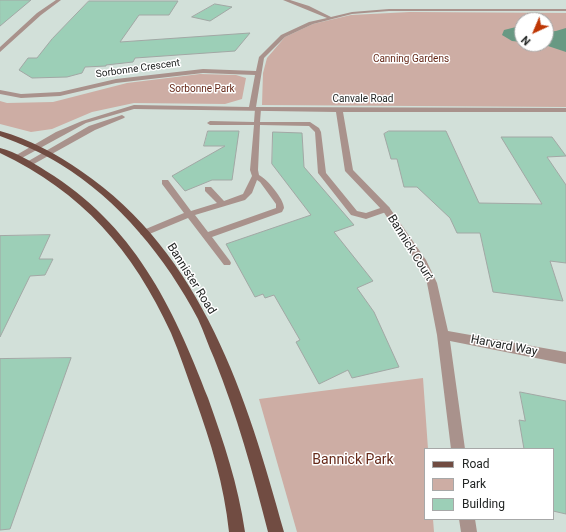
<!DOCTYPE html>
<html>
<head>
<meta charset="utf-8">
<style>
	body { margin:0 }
	#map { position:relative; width:566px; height:532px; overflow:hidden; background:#e4ebe7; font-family:Roboto,sans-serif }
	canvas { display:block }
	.legend { position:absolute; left:424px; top:448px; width:130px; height:72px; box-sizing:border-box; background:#fff; border:1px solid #a7a8a8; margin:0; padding:5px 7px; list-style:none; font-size:12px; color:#232625 }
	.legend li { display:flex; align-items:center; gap:8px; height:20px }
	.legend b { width:20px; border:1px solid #a7a8a8 }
	.north { position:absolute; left:514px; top:12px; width:40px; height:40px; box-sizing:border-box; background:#fff; border:1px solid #a7a8a8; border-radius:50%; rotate:224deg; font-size:11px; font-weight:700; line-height:16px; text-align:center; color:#232625 }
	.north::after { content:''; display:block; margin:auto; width:14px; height:18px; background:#be3604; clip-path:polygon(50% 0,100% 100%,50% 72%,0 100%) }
</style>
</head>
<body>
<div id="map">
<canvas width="566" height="532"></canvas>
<ul class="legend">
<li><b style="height:5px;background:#714c42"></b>Road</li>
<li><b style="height:11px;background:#cdada4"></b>Park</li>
<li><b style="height:11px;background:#9ccfb7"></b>Building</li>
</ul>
<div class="north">N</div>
</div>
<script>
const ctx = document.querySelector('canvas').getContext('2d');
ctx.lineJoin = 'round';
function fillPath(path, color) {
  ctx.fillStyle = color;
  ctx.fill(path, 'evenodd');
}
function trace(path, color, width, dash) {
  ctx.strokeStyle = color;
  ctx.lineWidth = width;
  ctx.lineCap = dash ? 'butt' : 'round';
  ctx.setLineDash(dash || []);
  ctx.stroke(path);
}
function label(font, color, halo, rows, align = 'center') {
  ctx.font = font + ' Roboto,sans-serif';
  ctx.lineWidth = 3;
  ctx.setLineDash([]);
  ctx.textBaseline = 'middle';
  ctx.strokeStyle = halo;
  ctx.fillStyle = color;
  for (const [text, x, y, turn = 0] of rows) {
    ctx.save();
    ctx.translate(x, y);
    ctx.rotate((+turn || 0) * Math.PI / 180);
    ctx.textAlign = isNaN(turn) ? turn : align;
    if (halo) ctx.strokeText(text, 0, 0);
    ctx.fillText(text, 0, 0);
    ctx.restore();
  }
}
fillPath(new Path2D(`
	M 0,0 L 566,0 L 566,532 L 0,532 ZM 522,20 L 546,20 L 546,44 L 522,44 ZM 425,449 L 553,449 L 553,519 L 425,519 Z`), '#d2e0d9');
fillPath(new Path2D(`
	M 410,12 L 566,13 L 566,107 L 262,105 L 263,73 L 267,58 L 285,37 L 313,24 L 351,15 ZM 522,20 L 546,20 L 546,44 L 522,44 Z
	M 200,74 L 236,75 L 246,78 L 242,99 L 225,104 L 134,103 L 92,112 L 52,129 L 31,132 L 0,124 L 0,101 L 7,103 L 53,102 L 127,83 Z
	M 423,378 L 428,449 L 425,449 L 425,519 L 433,519 L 434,532 L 297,532 L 259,399 Z`), '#cdada4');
fillPath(new Path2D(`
	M 516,27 L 522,28 L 522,42 L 512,41 L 502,35 L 504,30 Z
	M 566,28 L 566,52 L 542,44 L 546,44 L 546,32 L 556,31 Z`), '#689983');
const building = new Path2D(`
	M 0,0 L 31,0 L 0,26 Z
	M 89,1 L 178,1 L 169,15 L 139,15 L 120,42 L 250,33 L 235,51 L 135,58 L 133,62 L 106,65 L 106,66 L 85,67 L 82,73 L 67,77 L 32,78 L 19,70 L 28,58 L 37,58 L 52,39 Z
	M 215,4 L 232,7 L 210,21 L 192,17 Z
	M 208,131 L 239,131 L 232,180 L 212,180 L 185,191 L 172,176 L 225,146 L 204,146 Z
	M 389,131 L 446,131 L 479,203 L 542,204 L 501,137 L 552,137 L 566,156 L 547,157 L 566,185 L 566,263 L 550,261 L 563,301 L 493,292 L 480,233 L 457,233 L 450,218 L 417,187 L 404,187 L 397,159 L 391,159 L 384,134 Z
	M 273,132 L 302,133 L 304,167 L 354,225 L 334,232 L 373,281 L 357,288 L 374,312 L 399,367 L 352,378 L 348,370 L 319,384 L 296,342 L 300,340 L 274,295 L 265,298 L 263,294 L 255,297 L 226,244 L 311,215 L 272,164 Z
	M 50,235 L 39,259 L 53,259 L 45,275 L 30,276 L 0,337 L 0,236 Z
	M 71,358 L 10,529 L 0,530 L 0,359 Z
	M 520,392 L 566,401 L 566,514 L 553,511 L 553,449 L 524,449 L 519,420 L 525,421 Z`);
fillPath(building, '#9ccfb7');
trace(building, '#a2a8a5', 1);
fillPath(new Path2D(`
	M 258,107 L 261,109 L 260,122 L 310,122 L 319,128 L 321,132 L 326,173 L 357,211 L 366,213 L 386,206 L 389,207 L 390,209 L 389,211 L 366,219 L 351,215 L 318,173 L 315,132 L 309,126 L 260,125 L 258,170 L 259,175 C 267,179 284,199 284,208 L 282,212 L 212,237 L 230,261 L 231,263 L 230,265 L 224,265 L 188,218 L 147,235 L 141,235 L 140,233 L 141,231 L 184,213 L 162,184 L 162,180 L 168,180 L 191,211 L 217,203 L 205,191 L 205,187 L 211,187 L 224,201 L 243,194 L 252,176 L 250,170 L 254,125 L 210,125 L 207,123 L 210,121 L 254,122 L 255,109 ZM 257,180 L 260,182 L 276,204 L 276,208 L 208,232 L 195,215 L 245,200 L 252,193 Z`), '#a9928c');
fillPath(new Path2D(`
	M 56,0 L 61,0 L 41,15 L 0,52 L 0,47 L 37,13 Z
	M 283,0 L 290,0 L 309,6 L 331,17 L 352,12 L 389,9 L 566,9 L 566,11 L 389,11 L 352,14 L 313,24 L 285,37 L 264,58 L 256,107 L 566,108 L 566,112 L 343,112 L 353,170 L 389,207 L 426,260 L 437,283 L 448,331 L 566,352 L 566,364 L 450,341 L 465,449 L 451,449 L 437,335 L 427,283 L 418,265 L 383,211 L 345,171 L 336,112 L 134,109 L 86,123 L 20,159 L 17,159 L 13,157 L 56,132 L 82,121 L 134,105 L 249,107 L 255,75 L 203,73 L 116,83 L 60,96 L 21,98 L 0,94 L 0,90 L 21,94 L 60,92 L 116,79 L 203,69 L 256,71 L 259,57 L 281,35 L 309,22 L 327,18 Z
	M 122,115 L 125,117 L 124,118 L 95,130 L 32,165 L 26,165 L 25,163 L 89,126 Z
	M 459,519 L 475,519 L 477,532 L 461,532 Z`), '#a9928c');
fillPath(new Path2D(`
	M 0,131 C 29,139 57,154 81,171 C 203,254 247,397 284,532 L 268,532 C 253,473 237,415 214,358 C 208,345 204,332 198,319 C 166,258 119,200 60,164 C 41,152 21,144 0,136 Z
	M 0,148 C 16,152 32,162 46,171 C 133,224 173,306 208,398 C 224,443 238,484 245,532 L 229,532 C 224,484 211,443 195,398 C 187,376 180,354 171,333 C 133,250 82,192 0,153 Z`), '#714c42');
label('10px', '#662919', '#fff', [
	["Canning Gardens",411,59],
	["Sorbonne Park",202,89]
]);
label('10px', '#232625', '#fff', [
	["Sorbonne Crescent",138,69,-8],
	["Canvale Road",363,99]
]);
label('12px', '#232625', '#fff', [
	["Bannick Court",410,248,58],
	["Bannister Road",191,279,58],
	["Harvard Way",504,346,11]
]);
label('14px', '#662919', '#fff', [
	["Bannick Park",353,460]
]);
</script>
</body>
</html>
